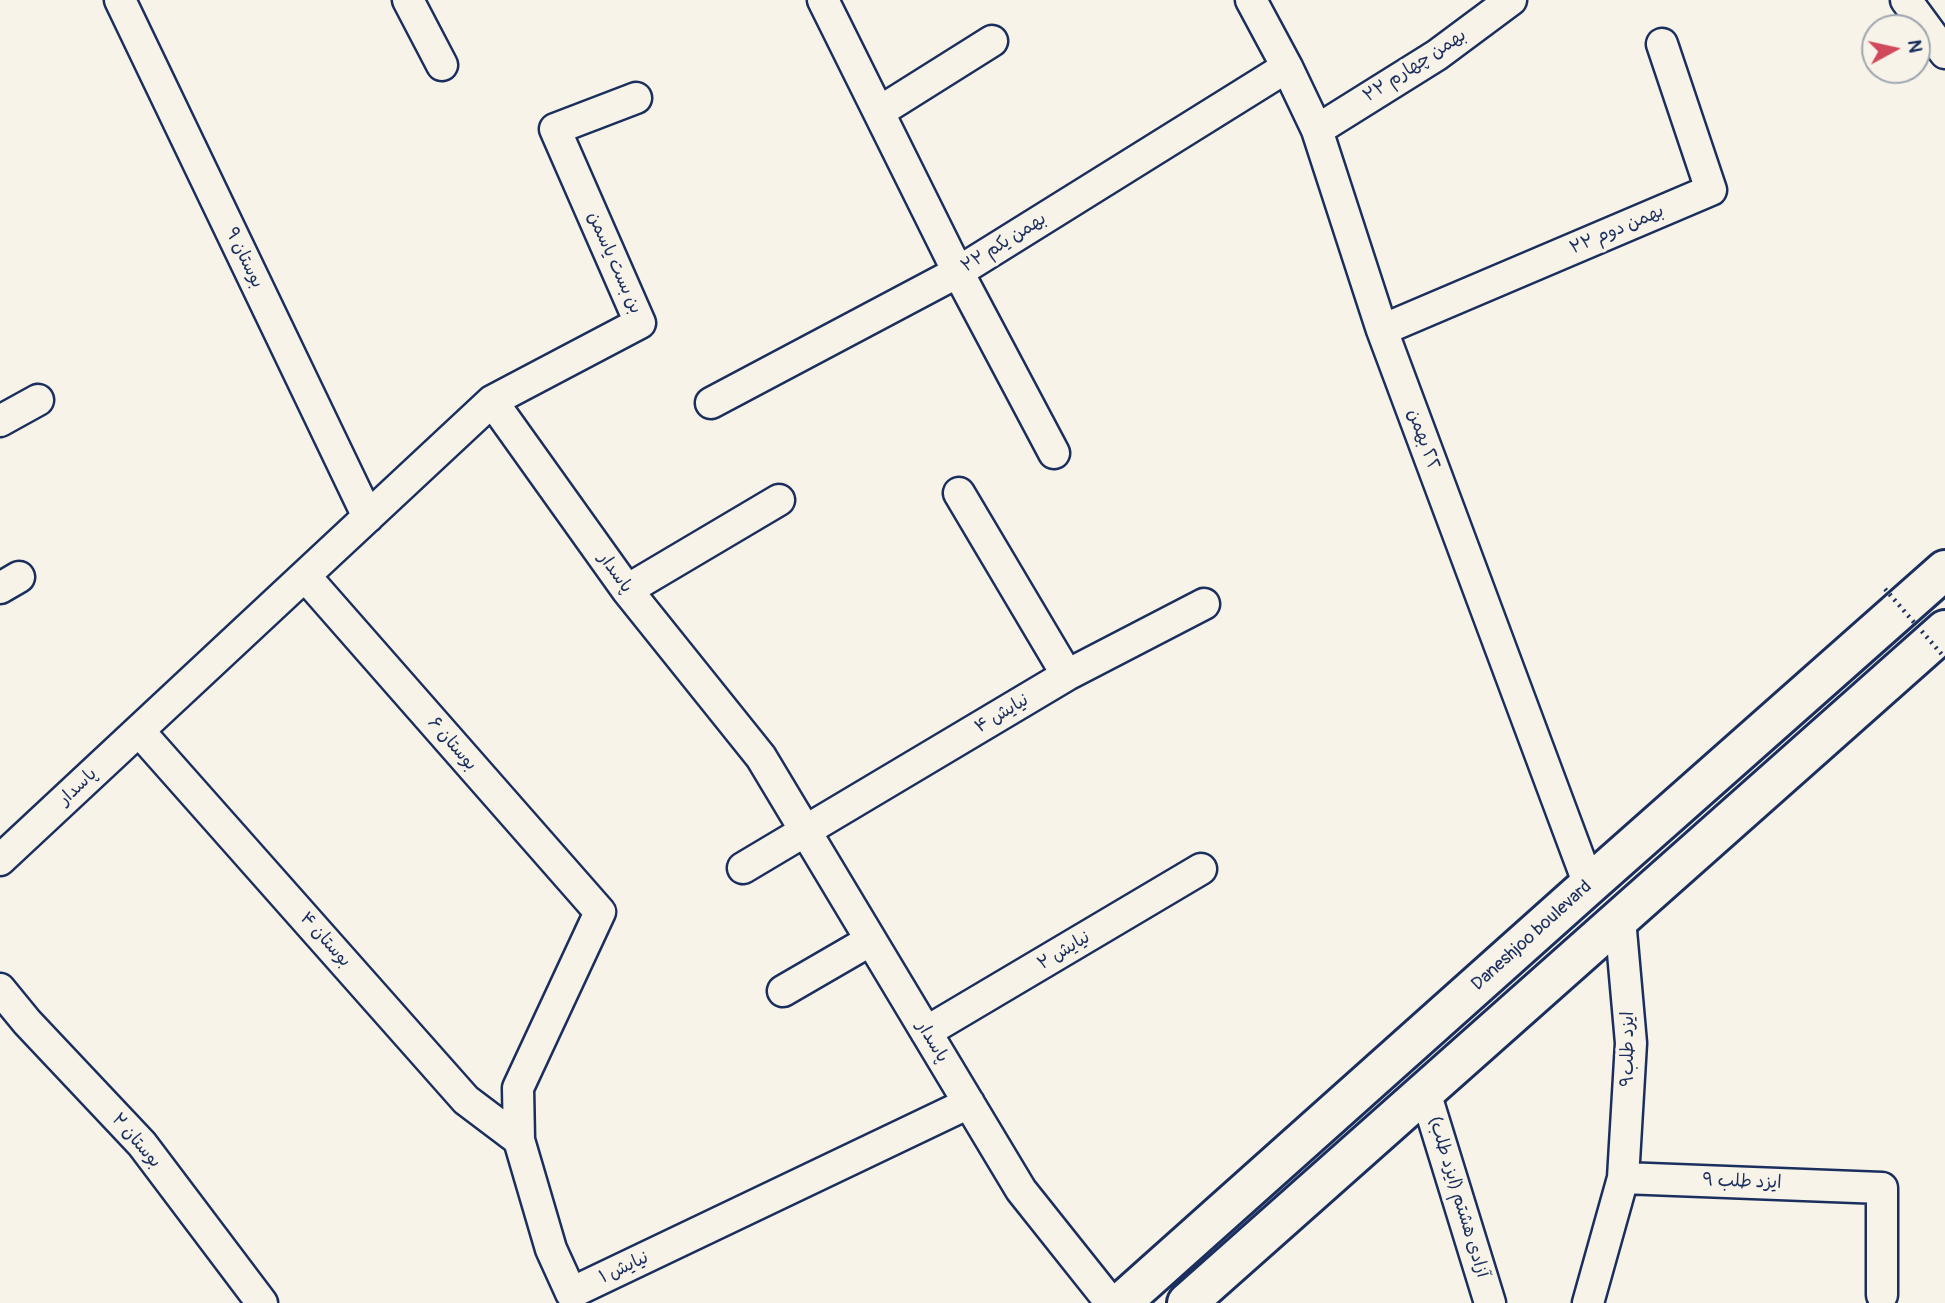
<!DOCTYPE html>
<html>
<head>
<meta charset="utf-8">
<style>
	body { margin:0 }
	#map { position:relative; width:1945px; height:1303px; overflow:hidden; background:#f7f3e8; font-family:Pangolin,sans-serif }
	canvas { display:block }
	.north { position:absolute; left:1861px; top:14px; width:70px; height:70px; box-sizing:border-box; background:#f7f3e8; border:2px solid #9fa5b1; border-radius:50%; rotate:82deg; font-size:19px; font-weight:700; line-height:28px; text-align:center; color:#1b2f5e }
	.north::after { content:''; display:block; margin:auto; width:24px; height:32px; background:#d1495b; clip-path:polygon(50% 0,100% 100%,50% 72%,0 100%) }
</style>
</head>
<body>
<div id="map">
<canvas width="1945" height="1303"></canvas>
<div class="north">N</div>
</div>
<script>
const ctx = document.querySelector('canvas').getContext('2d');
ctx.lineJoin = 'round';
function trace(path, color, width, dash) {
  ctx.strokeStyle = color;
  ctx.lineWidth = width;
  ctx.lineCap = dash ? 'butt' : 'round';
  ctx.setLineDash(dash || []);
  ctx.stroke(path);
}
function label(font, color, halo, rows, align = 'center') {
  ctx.font = font + ' Pangolin,"Playpen Sans Arabic",sans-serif';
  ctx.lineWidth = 7;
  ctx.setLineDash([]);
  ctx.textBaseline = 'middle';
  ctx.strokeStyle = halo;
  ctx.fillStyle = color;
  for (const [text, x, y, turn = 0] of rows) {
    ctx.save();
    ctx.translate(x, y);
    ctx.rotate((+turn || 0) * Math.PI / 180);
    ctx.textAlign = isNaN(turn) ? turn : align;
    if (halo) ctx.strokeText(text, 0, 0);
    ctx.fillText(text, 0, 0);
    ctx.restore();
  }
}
const minor = new Path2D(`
	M 120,0 L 368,517
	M 408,0 L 442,65
	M 823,0 L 958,272 L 1054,453
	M 1251,0 L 1287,67 L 1317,130 L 1382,330 L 1589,885
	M 1906,0 L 1945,53
	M 879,112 L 992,41
	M 1317,130 L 1437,55 L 1511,0
	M 1382,330 L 1711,190 L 1662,44
	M 492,401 L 627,590 L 761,757 L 1021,1190 L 1111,1303
	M 711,403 L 958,272 L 1287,67
	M 0,421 L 38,400
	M 959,493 L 1067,675
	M 305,576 L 600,912 L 518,1088 L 519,1140 L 551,1249 L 571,1293 L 969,1103
	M 0,588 L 19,577
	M 627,590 L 779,500
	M 139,731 L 466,1100 L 519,1140
	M 0,860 L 492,401 L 640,323 L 555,129 L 636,98
	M 743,868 L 1067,675 L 1204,604
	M 1620,919 L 1631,1043 L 1623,1178
	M 0,989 L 27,1022 L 142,1144 L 262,1303
	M 783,991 L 871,940
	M 926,1032 L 1201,869
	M 1425,1092 L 1490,1303
	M 1588,1303 L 1623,1178 L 1882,1188 L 1882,1295`);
const primary = new Path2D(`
	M 1121,1303 L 1589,885 L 1945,570
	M 1187,1303 L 1945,630`);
trace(minor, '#1b2f5e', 35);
trace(primary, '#1b2f5e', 44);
trace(minor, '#f7f3e8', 30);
trace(primary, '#f7f3e8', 38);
trace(new Path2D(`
	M 1885,589 L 1945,658`), '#1b2f5e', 4.5, [2, 5]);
label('18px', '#1b2f5e', '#f7f3e8', [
	["۲۲ بهمن چهارم",1415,66,-33],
	["۲۲ بهمن دوم",1617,230,-23],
	["۲۲ بهمن یکم",1004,243,-32],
	["بوستان ۹",244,258,64],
	["بن بست یاسمن",614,263,66],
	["٢٢ بهمن",1423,440,70],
	["پاسدار",615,573,54],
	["نیایش ۴",1002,714,-31],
	["بوستان ۶",452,744,49],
	["پاسدار",78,787,-43],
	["Daneshjoo boulevard",1532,936,-42],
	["بوستان ۴",325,940,48],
	["نیایش ۲",1064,951,-31],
	["پاسدار",932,1042,59],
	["ایزد طلب۹",1628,1049,-90],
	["بوستان ۲",136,1141,49],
	["ایزد طلب ۹",1742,1182,2],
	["آزادی هشتم (ایزد طلب)",1458,1197,73],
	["نیایش ۱",624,1268,-25]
]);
</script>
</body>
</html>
